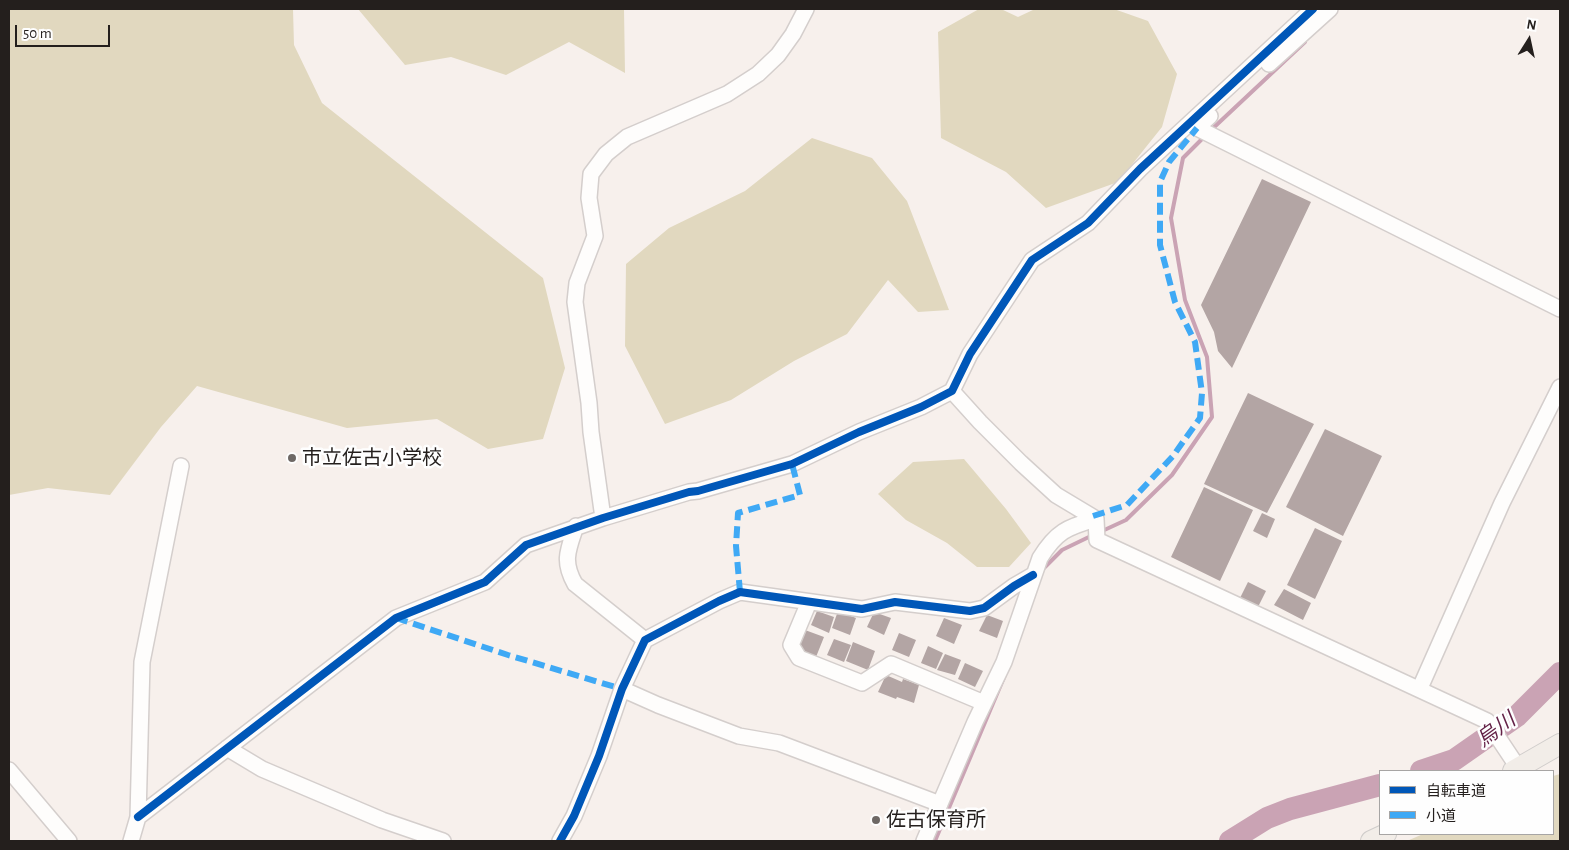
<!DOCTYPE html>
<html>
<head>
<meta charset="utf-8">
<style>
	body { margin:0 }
	#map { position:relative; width:1569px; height:850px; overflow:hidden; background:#f7f0ec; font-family:"Alegreya Sans","Noto Sans JP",sans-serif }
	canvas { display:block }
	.frame { position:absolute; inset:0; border:10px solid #241f1d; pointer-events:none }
	.legend { position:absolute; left:1379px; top:770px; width:175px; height:65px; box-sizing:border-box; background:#fefefe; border:1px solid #a7a5a4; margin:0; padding:6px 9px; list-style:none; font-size:15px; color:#241f1d }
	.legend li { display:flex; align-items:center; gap:10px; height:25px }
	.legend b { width:25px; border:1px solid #a7a5a4 }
	.north { position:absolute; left:1504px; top:15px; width:50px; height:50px; -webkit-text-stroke:4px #fefefe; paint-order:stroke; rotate:10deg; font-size:14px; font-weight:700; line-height:20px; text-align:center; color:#241f1d }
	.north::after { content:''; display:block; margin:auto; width:18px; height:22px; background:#241f1d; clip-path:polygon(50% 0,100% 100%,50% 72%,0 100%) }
	.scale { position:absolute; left:15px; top:25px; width:95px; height:22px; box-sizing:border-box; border:2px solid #241f1d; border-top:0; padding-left:6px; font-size:15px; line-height:18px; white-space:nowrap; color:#241f1d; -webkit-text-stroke:4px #fefefe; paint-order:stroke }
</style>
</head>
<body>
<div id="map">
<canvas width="1569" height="850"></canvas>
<div class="frame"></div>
<ul class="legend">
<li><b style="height:6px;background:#0057b8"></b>自転車道</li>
<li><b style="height:6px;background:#3fa9f5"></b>小道</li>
</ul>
<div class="north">N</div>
<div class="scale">50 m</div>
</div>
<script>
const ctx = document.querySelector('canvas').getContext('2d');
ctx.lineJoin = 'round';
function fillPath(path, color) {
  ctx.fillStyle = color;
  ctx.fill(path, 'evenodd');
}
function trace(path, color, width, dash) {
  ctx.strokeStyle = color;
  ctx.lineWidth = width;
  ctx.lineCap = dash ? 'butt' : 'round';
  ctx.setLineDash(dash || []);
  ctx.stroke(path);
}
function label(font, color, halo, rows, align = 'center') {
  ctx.font = font + ' "Alegreya Sans","Noto Sans JP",sans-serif';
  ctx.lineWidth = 5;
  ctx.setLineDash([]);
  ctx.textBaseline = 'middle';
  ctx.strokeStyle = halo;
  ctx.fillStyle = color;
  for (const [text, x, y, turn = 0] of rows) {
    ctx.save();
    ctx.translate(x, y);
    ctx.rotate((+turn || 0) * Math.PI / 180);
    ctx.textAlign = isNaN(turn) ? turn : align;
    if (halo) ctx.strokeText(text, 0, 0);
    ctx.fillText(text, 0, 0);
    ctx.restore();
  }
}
fillPath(new Path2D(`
	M 9,9 L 293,9 L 294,45 L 322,103 L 543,278 L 565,368 L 543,439 L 488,449 L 437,419 L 347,428 L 197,386 L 161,427 L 110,495 L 48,488 L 9,495 Z
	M 358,9 L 624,9 L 625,73 L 569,42 L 506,75 L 451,57 L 405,65 Z
	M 979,9 L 1001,9 L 1018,17 L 1035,9 L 1114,9 L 1148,21 L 1177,74 L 1162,127 L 1118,182 L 1046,208 L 1006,172 L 941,138 L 938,32 Z
	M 812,138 L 872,158 L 907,201 L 949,310 L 918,312 L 888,280 L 847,334 L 794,361 L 731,400 L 665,424 L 625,346 L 626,264 L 669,228 L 745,191 Z
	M 964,459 L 1006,509 L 1031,543 L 1009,567 L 977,567 L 947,543 L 906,520 L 878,494 L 913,462 Z
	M 1560,774 L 1560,841 L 1407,841 L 1423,834 L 1553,834 L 1553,776 Z`), '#e1d8bf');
trace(new Path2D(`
	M 1210,131 L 1305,42
	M 1100,532 L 1126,520 L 1172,475 L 1212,417 L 1207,357 L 1185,300 L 1171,218 L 1183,158 L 1205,136
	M 1042,570 L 1062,550 L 1093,535
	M 935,841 L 1005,675`), '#caa3b4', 4);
trace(new Path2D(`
	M 1421,771 L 1454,760 L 1517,716 L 1560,673
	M 1230,841 L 1267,818 L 1290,809 L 1380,785`), '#caa3b4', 22);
fillPath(new Path2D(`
	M 1262,179 L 1311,202 L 1232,368 L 1218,351 L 1214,332 L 1201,305 Z
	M 1248,393 L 1314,424 L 1267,513 L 1204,484 Z
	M 1325,429 L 1382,456 L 1343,536 L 1286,507 Z
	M 1204,487 L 1253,510 L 1220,581 L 1171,557 Z
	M 1262,513 L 1275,519 L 1267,538 L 1253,531 Z
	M 1315,528 L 1342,541 L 1315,599 L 1287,585 Z
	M 1248,582 L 1266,591 L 1257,609 L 1239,600 Z
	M 1284,589 L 1311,603 L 1303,620 L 1274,605 Z
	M 817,611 L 834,617 L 829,633 L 811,625 Z
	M 838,611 L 856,618 L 850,635 L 832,628 Z
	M 874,612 L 891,618 L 884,635 L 867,627 Z
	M 987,615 L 1003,621 L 997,638 L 979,631 Z
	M 944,618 L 962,625 L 954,644 L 936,636 Z
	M 805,630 L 824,637 L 816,657 L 797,649 Z
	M 899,633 L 916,640 L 909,657 L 892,650 Z
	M 834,639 L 851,645 L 844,662 L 827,655 Z
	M 853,642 L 875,651 L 868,670 L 846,661 Z
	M 928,646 L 943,653 L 936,669 L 921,663 Z
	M 945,654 L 961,660 L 955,675 L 937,670 Z
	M 965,663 L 983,671 L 975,687 L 958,679 Z
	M 886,675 L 902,682 L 903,679 L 919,685 L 914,703 L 897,697 L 896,699 L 878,692 Z`), '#b3a5a4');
const minor = new Path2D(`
	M 1269,64 L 1330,9
	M 1210,116 L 1197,128 L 1560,309
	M 603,518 L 591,432 L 589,403 L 575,302 L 577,283 L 595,236 L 589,198 L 591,174 L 606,154 L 627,137 L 727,94 L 758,74 L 778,55 L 793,34 L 806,9
	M 1096,519 L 1097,540 L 1487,721 L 1519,769
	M 576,526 C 568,550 562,561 575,584 L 645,640
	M 809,602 L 791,645 L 799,658 L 862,683 L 891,664 L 984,703
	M 1420,688 L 1502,503 L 1560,387
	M 622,689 L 658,705 L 739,736 L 779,743 L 940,804
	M 227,748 L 262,769 L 382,820 L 443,841
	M 9,770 L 69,841
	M 138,817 L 396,618 L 485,582 L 526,545 L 603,518 L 689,492 L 698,491 L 792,464 L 859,432 L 921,407 L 952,391 L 970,354 L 1032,260 L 1088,223 L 1140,169 L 1313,9
	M 131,841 L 138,817 L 142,662 L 181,466
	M 560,841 L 574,816 L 599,756 L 622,689 L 645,640 L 719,601 L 740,592 L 862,609 L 895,602 L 970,611 L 984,608 L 1014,586 L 1033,575
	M 924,841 L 975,722 L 1004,662 L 1040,558 C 1056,532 1067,527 1096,519 L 1056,495 L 1021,463 L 980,422 L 952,391`);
const major = new Path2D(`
	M 1513,771 L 1560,744
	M 1371,841 L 1386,834`);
trace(minor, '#d4cecc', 18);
trace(major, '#d0cdcb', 22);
trace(minor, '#fefdfc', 15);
trace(major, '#f2ede8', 20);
trace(new Path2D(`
	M 1093,516 L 1127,505 L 1173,456 L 1200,418 L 1202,393 L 1195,342 L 1175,302 L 1160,245 L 1160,182 L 1169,162 L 1197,128
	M 740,592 L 736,546 L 738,513 L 800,495 L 792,464
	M 396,618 L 508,655 L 622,689`), '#3fa9f5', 6, [12, 6]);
trace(new Path2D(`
	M 138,817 L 396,618 L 485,582 L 526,545 L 603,518 L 689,492 L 698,491 L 792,464 L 859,432 L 921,407 L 952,391 L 970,354 L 1032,260 L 1088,223 L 1140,169 L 1313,9
	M 560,841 L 574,816 L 599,756 L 622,689 L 645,640 L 719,601 L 740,592 L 862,609 L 895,602 L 970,611 L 984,608 L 1014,586 L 1033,575`), '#0057b8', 8);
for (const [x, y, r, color] of [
	[292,458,5,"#6e6865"],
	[876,820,5,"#6e6865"]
]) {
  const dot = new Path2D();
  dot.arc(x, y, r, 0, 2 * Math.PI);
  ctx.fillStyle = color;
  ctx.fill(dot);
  trace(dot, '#fefefe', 2);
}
label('20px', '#241f1d', '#fefefe', [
	["市立佐古小学校",302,458],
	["佐古保育所",886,820]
], 'left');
label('italic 21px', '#642247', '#fefefe', [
	["烏川",1496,730,-36]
]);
</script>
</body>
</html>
